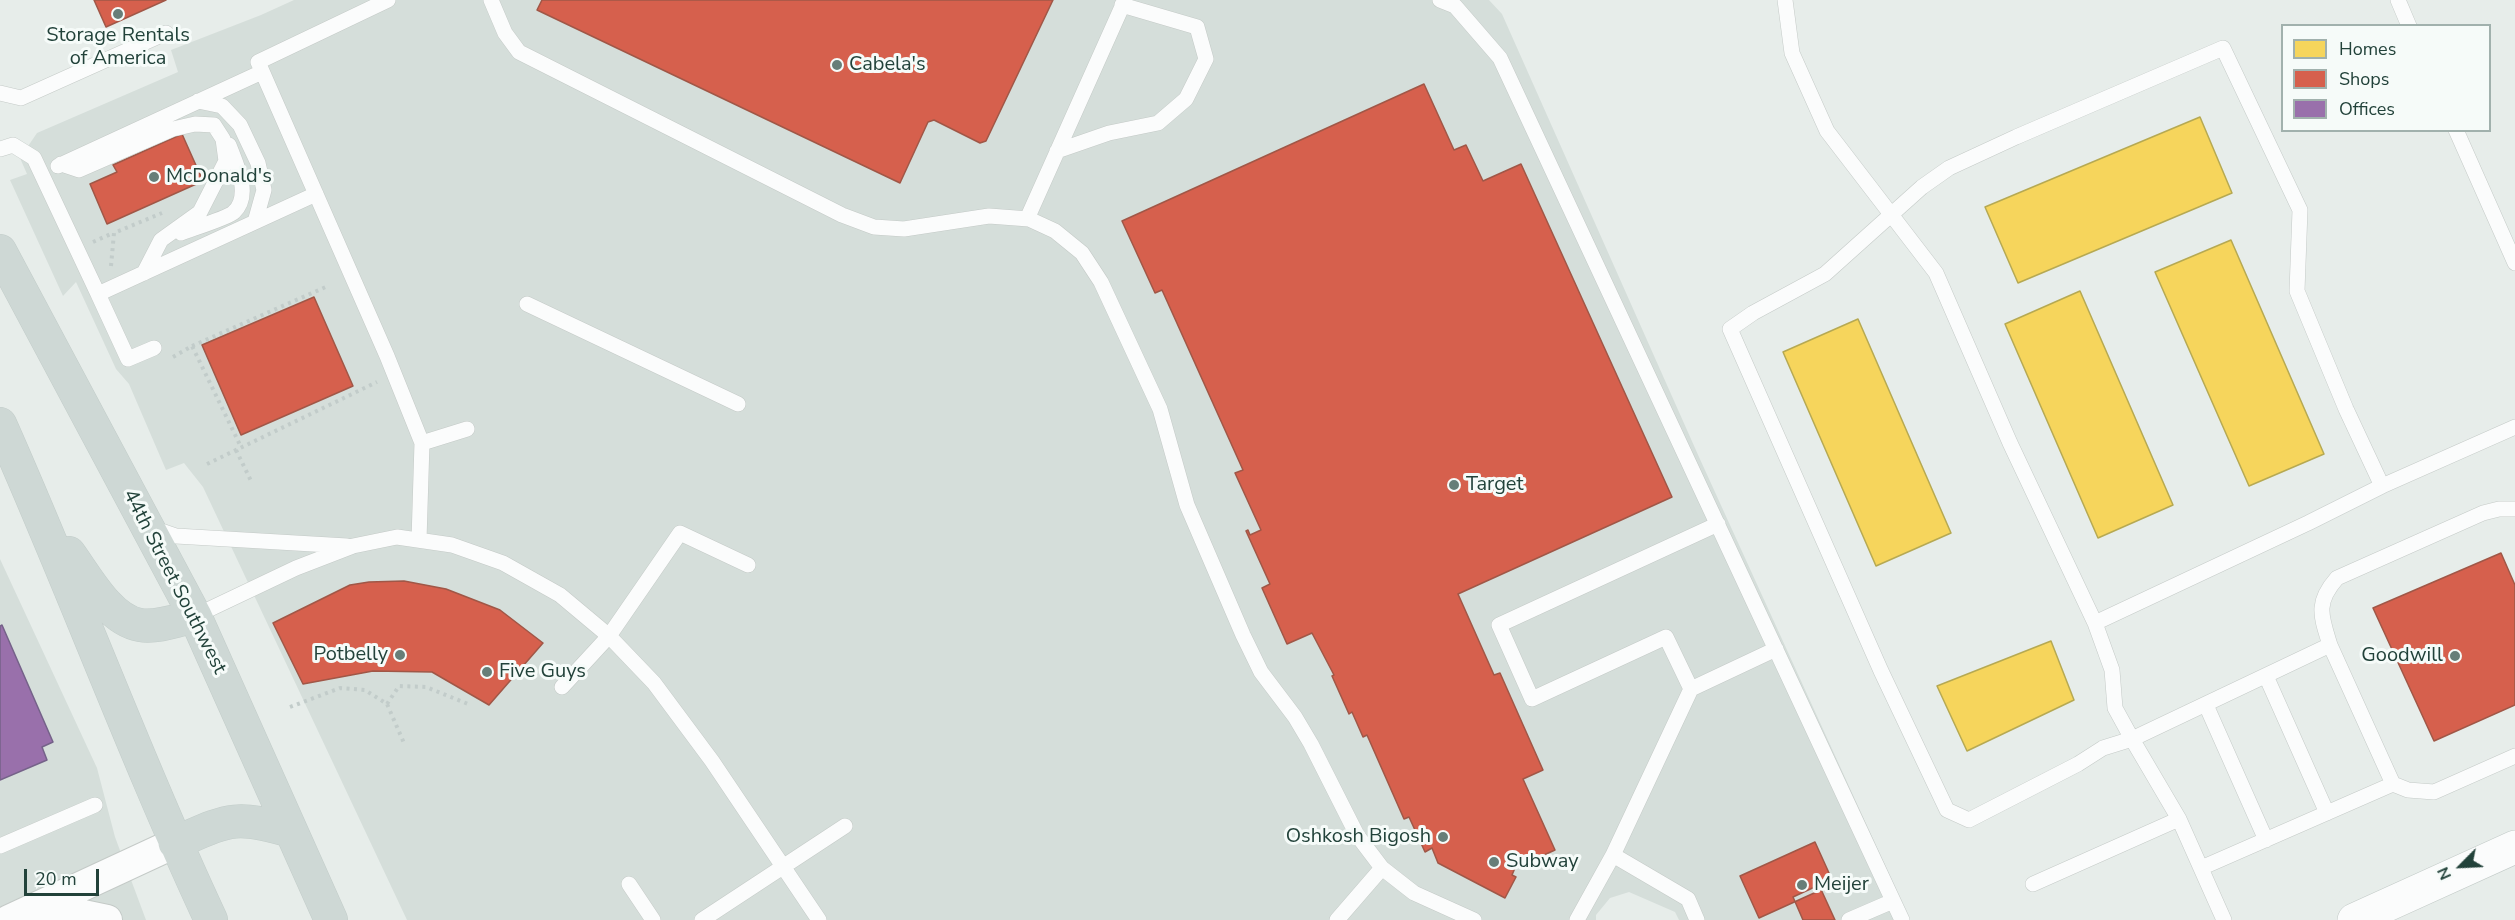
<!DOCTYPE html>
<html>
<head>
<meta charset="utf-8">
<style>
	body { margin:0 }
	#map { position:relative; width:2515px; height:920px; overflow:hidden; background:#e7edea; font-family:"Nunito Sans",sans-serif }
	canvas { display:block }
	.legend { position:absolute; left:2281px; top:24px; width:210px; height:108px; box-sizing:border-box; background:#f6fbf9; border:2px solid #a1b1ad; margin:0; padding:8px 10px; list-style:none; font-size:18px; color:#22423a }
	.legend li { display:flex; align-items:center; gap:12px; height:30px }
	.legend b { width:30px; border:2px solid #a1b1ad }
	.north { position:absolute; left:2431px; top:836px; width:60px; height:60px; -webkit-text-stroke:4px #f6fbf9; paint-order:stroke; rotate:246deg; font-size:16px; font-weight:700; line-height:24px; text-align:center; color:#22423a }
	.north::after { content:''; display:block; margin:auto; width:21px; height:27px; background:#22423a; clip-path:polygon(50% 0,100% 100%,50% 72%,0 100%) }
	.scale { position:absolute; left:24px; top:869px; width:75px; height:27px; box-sizing:border-box; border:3px solid #22423a; border-top:0; padding-left:8px; font-size:18px; line-height:21px; white-space:nowrap; color:#22423a; -webkit-text-stroke:4px #f6fbf9; paint-order:stroke }
</style>
</head>
<body>
<div id="map">
<canvas width="2515" height="920"></canvas>
<ul class="legend">
<li><b style="height:16px;background:#f6d55c"></b>Homes</li>
<li><b style="height:16px;background:#d6604d"></b>Shops</li>
<li><b style="height:16px;background:#9970ab"></b>Offices</li>
</ul>
<div class="north">N</div>
<div class="scale">20 m</div>
</div>
<script>
const ctx = document.querySelector('canvas').getContext('2d');
ctx.lineJoin = 'round';
function fillPath(path, color) {
  ctx.fillStyle = color;
  ctx.fill(path, 'evenodd');
}
function trace(path, color, width, dash) {
  ctx.strokeStyle = color;
  ctx.lineWidth = width;
  ctx.lineCap = dash ? 'butt' : 'round';
  ctx.setLineDash(dash || []);
  ctx.stroke(path);
}
function label(font, color, halo, rows, align = 'center') {
  ctx.font = font + ' "Nunito Sans",sans-serif';
  ctx.lineWidth = 6;
  ctx.setLineDash([]);
  ctx.textBaseline = 'middle';
  ctx.strokeStyle = halo;
  ctx.fillStyle = color;
  for (const [text, x, y, turn = 0] of rows) {
    ctx.save();
    ctx.translate(x, y);
    ctx.rotate((+turn || 0) * Math.PI / 180);
    ctx.textAlign = isNaN(turn) ? turn : align;
    if (halo) ctx.strokeText(text, 0, 0);
    ctx.fillText(text, 0, 0);
    ctx.restore();
  }
}
fillPath(new Path2D(`
	M 294,0 L 1489,0 L 1502,14 L 1699,457 L 1910,920 L 1679,920 L 1675,912 L 1629,892 L 1610,898 L 1596,915 L 1596,920 L 407,920 L 203,487 L 184,463 L 166,470 L 129,384 L 116,369 L 76,282 L 63,296 L 10,180 L 27,174 L 20,158 L 37,133 L 178,72 L 171,50 L 261,15 Z
	M 0,559 L 97,768 L 115,837 L 146,920 L 0,920 Z`), '#d5deda');
const homes = new Path2D(`
	M 2200,117 L 2232,193 L 2018,283 L 1985,207 Z
	M 2231,240 L 2324,454 L 2249,486 L 2155,272 Z
	M 2080,291 L 2173,505 L 2098,538 L 2005,324 Z
	M 1858,319 L 1951,533 L 1876,566 L 1783,352 Z
	M 2051,641 L 2074,700 L 1967,751 L 1937,686 Z`);
fillPath(homes, '#f6d55c');
trace(homes, '#b6a952', 1.5);
const shops = new Path2D(`
	M 94,0 L 166,0 L 106,27 Z
	M 542,0 L 1053,0 L 986,141 L 980,143 L 934,120 L 928,122 L 900,183 L 537,10 Z
	M 1424,84 L 1454,150 L 1466,145 L 1483,181 L 1521,164 L 1672,497 L 1458,594 L 1494,675 L 1500,673 L 1543,770 L 1523,779 L 1555,850 L 1515,868 L 1512,875 L 1516,877 L 1505,898 L 1438,863 L 1432,848 L 1425,852 L 1409,817 L 1404,819 L 1367,735 L 1363,737 L 1352,712 L 1349,714 L 1332,676 L 1334,675 L 1312,633 L 1287,644 L 1262,588 L 1270,584 L 1246,531 L 1248,530 L 1250,535 L 1261,530 L 1235,473 L 1243,470 L 1162,290 L 1155,293 L 1122,221 Z
	M 182,134 L 203,181 L 107,224 L 90,184 L 117,172 L 113,165 Z
	M 314,297 L 353,386 L 241,435 L 202,345 Z
	M 2501,553 L 2515,585 L 2515,705 L 2434,741 L 2373,608 Z
	M 404,581 L 446,589 L 500,610 L 543,643 L 489,705 L 432,672 L 373,671 L 303,684 L 273,623 L 350,585 L 369,582 Z
	M 1815,842 L 1834,884 L 1759,918 L 1740,876 Z
	M 1819,885 L 1835,920 L 1803,920 L 1793,897 Z`);
fillPath(shops, '#d6604d');
trace(shops, '#a05747', 1.5);
const offices = new Path2D(`
	M 2,625 L 53,742 L 42,747 L 47,760 L 0,780 L 0,626 Z`);
fillPath(offices, '#9970ab');
trace(offices, '#756289', 1.5);
const lane = new Path2D(`
	M 388,0 L 258,62 L 387,356 L 422,443
	M 491,0 L 505,33 L 519,52 L 842,215 L 874,227 L 904,229 L 989,216 L 1029,219 L 1055,231 L 1082,253 L 1101,282 L 1160,409 L 1187,505 L 1243,635 L 1261,672 L 1295,717 L 1311,744 L 1357,835 L 1382,868 L 1414,893 L 1474,920
	M 1440,0 L 1455,6 L 1500,58 L 1902,920
	M 1785,0 L 1792,53 L 1827,131 L 1936,273 L 2010,443 L 2095,623 L 2112,670 L 2115,708 L 2132,739 L 2103,748 L 2078,764 L 1969,820 L 1947,810 L 1881,671 L 1730,329 L 1753,313 L 1825,274 L 1922,187 L 1949,168 L 2016,137 L 2223,48 L 2300,210 L 2297,291 L 2346,409 L 2382,486 L 2308,523 L 2095,623
	M 2398,0 L 2409,26
	M 0,93 L 21,98 L 166,33
	M 198,101 L 222,106 L 240,125 L 258,163 L 264,190 L 255,222
	M 2456,130 L 2515,263
	M 0,149 L 13,145 L 34,158 L 98,294 L 316,194
	M 1057,151 L 1109,133 L 1158,123 L 1186,99 L 1206,59 L 1197,27 L 1122,5
	M 61,164 L 79,170 L 173,129 L 195,124 L 214,125 L 223,139 L 226,161 L 200,212 L 161,240 L 144,273
	M 58,166 L 262,72
	M 1027,219 L 1125,0
	M 181,233 C 191,229 228,218 234,212 C 252,195 236,164 229,145
	M 98,294 L 128,359 L 154,348
	M 527,304 L 738,404
	M 2382,486 L 2515,427
	M 153,528 L 176,536 L 347,546
	M 419,540 L 422,443 L 467,429
	M 195,616 L 296,568 L 353,546 L 397,537 L 452,545 L 503,563 L 560,595 L 609,636 L 654,683 L 712,761 L 819,920
	M 2330,645 C 2321,616 2315,603 2337,578 L 2483,513 L 2499,509 L 2515,509
	M 2266,676 L 2327,813
	M 562,687 L 609,636 L 680,533 L 748,565
	M 1691,689 L 1776,649
	M 2206,705 L 2266,840
	M 2393,784 L 2408,790 L 2434,792 L 2515,756
	M 0,846 L 95,805
	M 1613,855 L 1691,689 L 1666,637 L 1532,699 L 1499,625 L 1718,524
	M 2201,868 L 2393,784 L 2330,645 L 2132,739 L 2179,819 L 2224,920
	M 629,884 L 653,920
	M 2033,884 L 2179,819
	M 702,920 L 845,826
	M 1337,920 L 1382,868
	M 1577,920 L 1613,855 L 1688,899 L 1697,920
	M 1849,920 L 1893,901`);
const street = new Path2D(`
	M 40,906 L 107,920
	M 9,920 L 175,843`);
const secondary = new Path2D(`
	M 2354,920 L 2515,847`);
const primary = new Path2D(`
	M 0,251 L 195,616 L 331,920
	M 0,424 C 73,588 135,757 211,920
	M 69,553 C 86,576 109,620 140,625 C 157,628 178,620 195,616
	M 175,843 C 228,820 234,814 290,831`);
trace(lane, '#c4cac7', 16);
trace(street, '#c4cac7', 32);
trace(secondary, '#c2cac7', 34);
trace(primary, '#c2ccc9', 34);
trace(new Path2D(`
	M 93,242 L 113,233
	M 111,266 L 114,233 L 162,213
	M 192,346 L 328,286
	M 173,357 L 192,346 L 241,447
	M 236,450 L 252,483
	M 207,464 L 377,382
	M 387,704 L 399,686 L 426,687 L 468,704
	M 290,707 L 340,688 L 365,690 L 387,704 L 404,743`), '#c2ccca', 4, [3, 4.5]);
trace(lane, '#fbfcfc', 15);
trace(street, '#fbfcfc', 30);
trace(secondary, '#fbfcfc', 33);
trace(primary, '#ced8d5', 33);
for (const [x, y, r, color] of [
	[118,14,6,"#677e78"],
	[837,65,6,"#677e78"],
	[154,177,6,"#677e78"],
	[1454,485,6,"#677e78"],
	[400,655,6,"#677e78"],
	[2455,656,6,"#677e78"],
	[487,672,6,"#677e78"],
	[1443,837,6,"#677e78"],
	[1494,862,6,"#677e78"],
	[1802,885,6,"#677e78"]
]) {
  const dot = new Path2D();
  dot.arc(x, y, r, 0, 2 * Math.PI);
  ctx.fillStyle = color;
  ctx.fill(dot);
  trace(dot, '#f6fbf9', 2);
}
label('20px', '#22423a', '#f6fbf9', [
	["Storage Rentals",118,36,"center"],
	["of America",118,59,"center"],
	["Cabela's",849,65],
	["McDonald's",166,177],
	["Target",1466,485],
	["Potbelly",388,655,"right"],
	["Goodwill",2443,656,"right"],
	["Five Guys",499,672],
	["Oshkosh Bigosh",1431,837,"right"],
	["Subway",1506,862],
	["Meijer",1814,885]
], 'left');
label('20px', '#22423a', '#f6fbf9', [
	["44th Street Southwest",174,582,63]
]);
</script>
</body>
</html>
